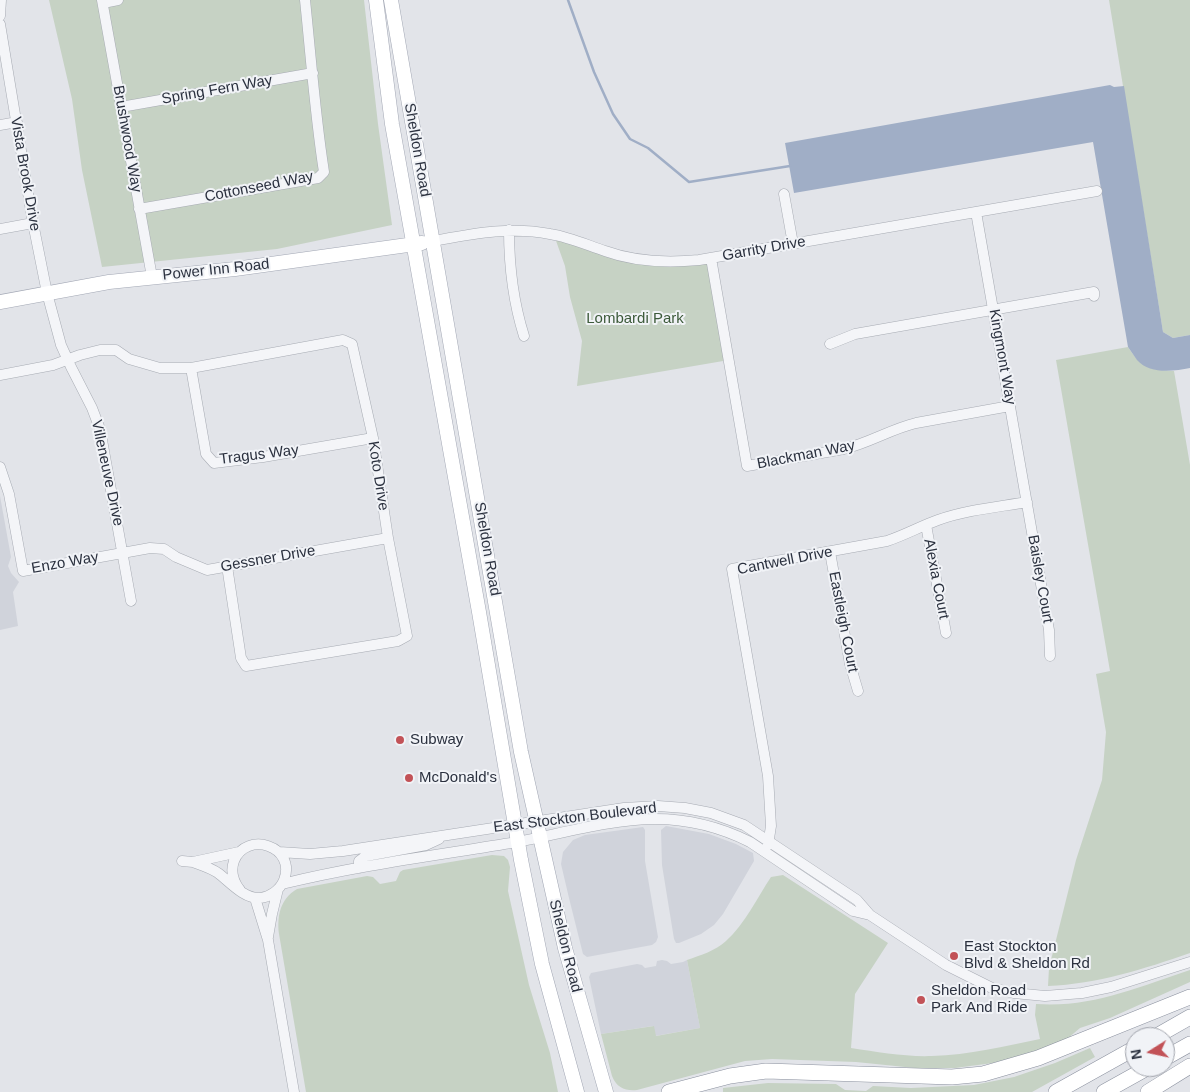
<!DOCTYPE html>
<html>
<head>
<meta charset="utf-8">
<style>
	body { margin:0 }
	#map { position:relative; width:1190px; height:1092px; overflow:hidden; background:#e2e4e9; font-family:Helvetica,sans-serif }
	canvas { display:block }
	.north { position:absolute; left:1125px; top:1027px; width:50px; height:50px; box-sizing:border-box; background:#f1f3f7; border:1px solid #a2a5ad; border-radius:50%; rotate:260deg; font-size:14px; font-weight:700; line-height:20px; text-align:center; color:#2b313f }
	.north::after { content:''; display:block; margin:auto; width:18px; height:22px; background:#c25257; clip-path:polygon(50% 0,100% 100%,50% 72%,0 100%) }
</style>
</head>
<body>
<div id="map">
<canvas width="1190" height="1092"></canvas>
<div class="north">N</div>
</div>
<script>
const ctx = document.querySelector('canvas').getContext('2d');
ctx.lineJoin = 'round';
function fillPath(path, color) {
  ctx.fillStyle = color;
  ctx.fill(path, 'evenodd');
}
function trace(path, color, width, dash) {
  ctx.strokeStyle = color;
  ctx.lineWidth = width;
  ctx.lineCap = dash ? 'butt' : 'round';
  ctx.setLineDash(dash || []);
  ctx.stroke(path);
}
function label(font, color, halo, rows, align = 'center') {
  ctx.font = font + ' Helvetica,sans-serif';
  ctx.lineWidth = 4;
  ctx.setLineDash([]);
  ctx.textBaseline = 'middle';
  ctx.strokeStyle = halo;
  ctx.fillStyle = color;
  for (const [text, x, y, turn = 0] of rows) {
    ctx.save();
    ctx.translate(x, y);
    ctx.rotate((+turn || 0) * Math.PI / 180);
    ctx.textAlign = isNaN(turn) ? turn : align;
    if (halo) ctx.strokeText(text, 0, 0);
    ctx.fillText(text, 0, 0);
    ctx.restore();
  }
}
fillPath(new Path2D(`
	M 0,496 L 11,557 L 8,566 L 11,573 L 19,582 L 13,592 L 18,626 L 0,630 Z
	M 666,826 L 709,834 L 736,844 L 753,853 L 754,861 L 723,914 L 714,925 L 701,934 L 679,943 L 676,943 L 674,939 L 662,865 L 661,830 Z
	M 643,827 L 645,830 L 645,861 L 658,937 L 656,942 L 652,945 L 587,957 L 583,954 L 569,898 L 561,864 L 563,852 L 573,840 L 585,835 Z
	M 662,960 L 667,961 L 671,964 L 683,962 L 687,960 L 700,1028 L 655,1036 L 653,1026 L 601,1034 L 589,977 L 591,973 L 637,964 L 642,965 L 645,968 L 656,966 L 657,961 Z`), '#d0d3db');
fillPath(new Path2D(`
	M 49,0 L 364,0 L 378,124 L 392,225 L 277,249 L 102,267 L 82,170 L 72,99 Z
	M 1109,0 L 1190,0 L 1190,335 L 1173,338 L 1163,332 Z
	M 555,238 L 626,261 L 711,258 L 729,360 L 577,386 L 582,341 L 570,297 L 565,266 Z
	M 1128,347 C 1142,368 1149,370 1174,371 L 1190,465 L 1190,953 C 1144,969 1097,984 1048,986 L 1049,968 L 1076,860 L 1102,780 L 1106,732 L 1096,674 L 1110,671 L 1056,360 Z
	M 492,855 L 504,856 L 508,860 L 510,867 L 508,891 L 529,985 L 550,1053 L 558,1092 L 306,1092 L 279,934 C 277,916 280,899 297,889 L 367,876 L 373,877 L 380,884 L 396,881 L 400,872 L 403,870 Z
	M 783,875 L 888,943 L 855,994 L 851,1048 C 878,1052 905,1057 932,1056 C 969,1055 1005,1046 1040,1039 L 1035,1015 L 1036,1004 C 1092,1008 1138,987 1190,970 L 1190,982 L 1110,1018 L 1080,1028 L 1067,1039 L 1030,1053 L 993,1063 L 955,1068 L 915,1068 L 856,1062 L 772,1059 L 745,1061 L 637,1090 C 625,1091 617,1088 612,1076 L 601,1034 L 654,1026 L 656,1036 L 700,1028 L 687,960 C 701,955 715,951 726,941 C 745,924 757,898 771,877 Z
	M 1090,1048 L 1095,1057 L 1032,1092 L 723,1092 L 723,1088 L 768,1083 L 836,1084 L 845,1090 L 866,1091 L 873,1086 L 911,1088 L 974,1085 L 1014,1077 L 1055,1063 Z`), '#c6d2c4');
fillPath(new Path2D(`
	M 1110,85 L 1114,87 L 1124,86 L 1163,332 L 1173,338 L 1190,335 L 1190,368 C 1174,371 1150,375 1137,360 C 1134,356 1131,351 1128,347 L 1093,142 L 794,193 L 785,143 Z`), '#a0aec6');
trace(new Path2D(`
	M 568,0 L 594,72 L 613,114 L 630,139 L 648,148 L 689,182 L 790,166`), '#a0aec6', 2.5);
const minor = new Path2D(`
	M 102,0 L 152,277
	M 103,3 L 118,0
	M 0,16 L 1,0
	M 0,24 L 33,223 L 47,293 L 61,345 L 71,367 L 92,408 L 100,429 L 131,601
	M 121,107 L 313,73
	M 0,125 L 17,122
	M 784,194 L 793,244
	M 139,209 L 318,178 L 324,172 C 315,115 311,57 305,0
	M 976,212 L 1049,630 L 1050,656
	M 0,229 L 33,223
	M 509,230 C 509,266 513,301 524,336
	M 433,241 C 472,234 510,226 550,234 C 569,237 587,245 605,251 C 635,262 667,263 699,260 L 1097,191
	M 711,258 L 747,466 L 844,449 C 869,443 891,429 916,423 L 1010,406
	M 830,344 L 855,334 L 1094,292 L 1094,296
	M 191,368 L 206,454 L 214,463 L 263,457 L 373,438
	M 0,375 L 53,365 L 80,355 L 100,350 L 116,350 L 129,359 L 160,368 L 191,368 L 343,340 L 352,344 L 373,438 L 388,538 L 407,636 L 398,641 L 246,666 L 241,658 L 227,566
	M 0,467 L 9,494 L 23,571 L 150,548 L 164,549 L 176,557 L 207,570 L 388,538
	M 926,525 L 946,633
	M 830,552 L 850,664 L 858,691
	M 768,845 L 771,826 L 768,776 L 732,569 L 887,541 C 905,535 921,526 938,520 C 966,510 998,507 1027,502
	M 279,852 L 310,854 L 343,851 L 624,808 L 658,806 L 685,808 L 711,813 L 744,825 L 857,900 L 870,915 L 946,965 L 992,988 L 1014,993 L 1045,996 L 1082,993 L 1111,987 L 1190,962
	M 182,861 L 193,862 L 239,852
	M 193,862 C 201,865 211,868 218,873 C 230,882 244,899 260,898 C 270,897 280,890 284,880 C 297,846 246,830 234,861 C 230,872 233,881 240,890
	M 359,868 L 359,861 L 366,856 L 426,845 L 439,839
	M 282,884 C 359,865 439,855 517,842 C 560,834 611,819 655,819 C 688,819 720,827 750,842 L 853,911 L 870,915
	M 255,898 L 268,940 L 294,1092
	M 268,937 L 272,914 L 278,889`);
const major = new Path2D(`
	M 376,0 L 392,124 L 479,612 L 521,860 L 542,964 L 577,1092
	M 391,0 L 521,752 L 565,948 L 606,1092
	M 0,302 L 109,282 L 235,269 L 422,243`);
const highway = new Path2D(`
	M 1155,1037 L 1190,1017
	M 1165,1058 L 1190,1044
	M 669,1092 L 730,1076 L 766,1071 L 952,1077 L 983,1074 L 1038,1058 L 1190,997
	M 1056,1092 L 1135,1048
	M 1104,1092 L 1149,1067
	M 1148,1092 L 1190,1066`);
trace(minor, '#a7abb3', 11);
trace(major, '#a2a7b4', 15);
trace(highway, '#8a909e', 16);
trace(minor, '#f4f5f8', 10);
trace(major, '#fff', 14);
trace(highway, '#fff', 15);
for (const [x, y, r, color] of [
	[400,740,5,"#c25257"],
	[409,778,5,"#c25257"],
	[954,956,5,"#c25257"],
	[921,1000,5,"#c25257"]
]) {
  const dot = new Path2D();
  dot.arc(x, y, r, 0, 2 * Math.PI);
  ctx.fillStyle = color;
  ctx.fill(dot);
  trace(dot, '#f1f3f7', 2);
}
label('15px', '#2b313f', '#f1f3f7', [
	["Spring Fern Way",217,90,-10],
	["Brushwood Way",127,139,80],
	["Sheldon Road",417,150,80],
	["Vista Brook Drive",25,174,80],
	["Cottonseed Way",259,187,-11],
	["Garrity Drive",764,249,-10],
	["Power Inn Road",216,270,-6],
	["Kingmont Way",1002,357,80],
	["Tragus Way",259,455,-7],
	["Blackman Way",806,455,-11],
	["Villeneuve Drive",107,473,78],
	["Koto Drive",378,476,81],
	["Sheldon Road",487,549,80],
	["Gessner Drive",268,559,-10],
	["Cantwell Drive",785,561,-11],
	["Enzo Way",65,563,-10],
	["Alexia Court",936,579,79],
	["Baisley Court",1040,579,80],
	["Eastleigh Court",843,622,79],
	["East Stockton Boulevard",575,818,-7],
	["Sheldon Road",565,946,76]
]);
label('15px', '#3c5a3a', '#f1f3f7', [
	["Lombardi Park",635,319]
]);
label('15px', '#2b313f', '#f1f3f7', [
	["Subway",410,740],
	["McDonald's",419,778],
	["East Stockton",964,947],
	["Blvd & Sheldon Rd",964,964],
	["Sheldon Road",931,991],
	["Park And Ride",931,1008]
], 'left');
</script>
</body>
</html>
